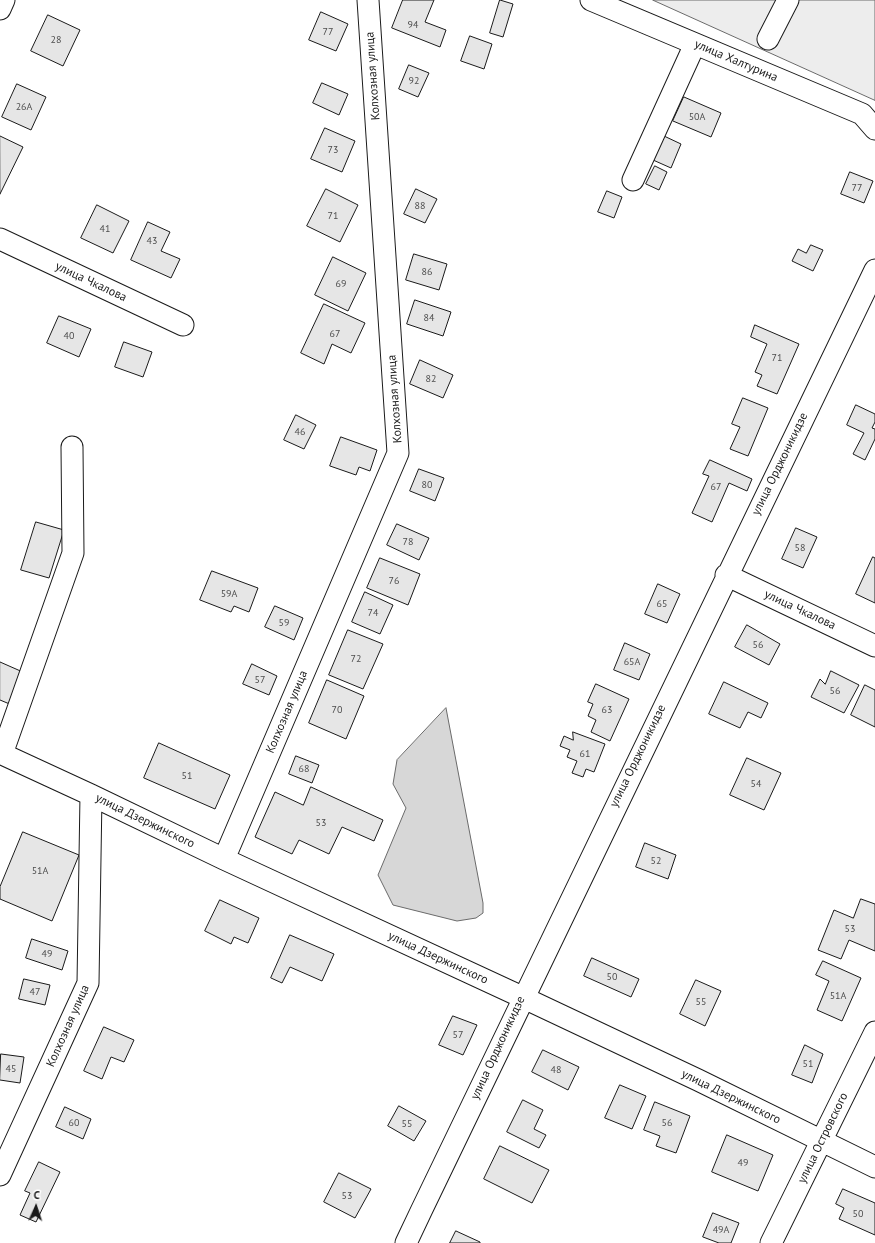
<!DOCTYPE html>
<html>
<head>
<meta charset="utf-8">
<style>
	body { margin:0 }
	#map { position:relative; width:875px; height:1243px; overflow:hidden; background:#fff; font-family:"PT Sans",sans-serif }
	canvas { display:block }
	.north { position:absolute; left:16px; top:1187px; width:40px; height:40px; -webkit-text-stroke:3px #fff; paint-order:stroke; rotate:3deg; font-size:11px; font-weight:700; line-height:16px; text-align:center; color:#1a1a1a }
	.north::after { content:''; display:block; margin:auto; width:14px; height:18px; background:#1a1a1a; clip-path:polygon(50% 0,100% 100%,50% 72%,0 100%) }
</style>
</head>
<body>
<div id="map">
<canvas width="875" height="1243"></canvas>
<div class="north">С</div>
</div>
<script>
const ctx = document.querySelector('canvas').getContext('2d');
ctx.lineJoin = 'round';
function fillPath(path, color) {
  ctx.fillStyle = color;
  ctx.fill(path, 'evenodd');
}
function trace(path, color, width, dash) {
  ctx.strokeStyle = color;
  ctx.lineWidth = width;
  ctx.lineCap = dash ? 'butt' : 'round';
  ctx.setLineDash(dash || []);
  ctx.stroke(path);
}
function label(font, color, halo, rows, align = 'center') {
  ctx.font = font + ' "PT Sans",sans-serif';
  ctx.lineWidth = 3;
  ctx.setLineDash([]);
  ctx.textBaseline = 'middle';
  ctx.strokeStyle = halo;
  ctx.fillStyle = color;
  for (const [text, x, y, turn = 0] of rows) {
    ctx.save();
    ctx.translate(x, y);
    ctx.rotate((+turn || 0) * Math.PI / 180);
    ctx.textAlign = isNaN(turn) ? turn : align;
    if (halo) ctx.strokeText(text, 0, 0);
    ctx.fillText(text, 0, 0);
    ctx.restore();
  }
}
const built = new Path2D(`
	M 653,0 L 875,0 L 875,100 Z`);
fillPath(built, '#ededed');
trace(built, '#6a6a6a', 1);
const water = new Path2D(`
	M 446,708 L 483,903 L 483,913 L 476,918 L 457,921 L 393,905 L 378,875 L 406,808 L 393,784 L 397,760 Z`);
fillPath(water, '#d7d7d7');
trace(water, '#6a6a6a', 1);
const building = new Path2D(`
	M 403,0 L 434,0 L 425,22 L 446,30 L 440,47 L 392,28 Z
	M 500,0 L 513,4 L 503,37 L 490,33 Z
	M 321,12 L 348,24 L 336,51 L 309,40 Z
	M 48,15 L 80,30 L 63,66 L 31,51 Z
	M 470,36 L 492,44 L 484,69 L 461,61 Z
	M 409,65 L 429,73 L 418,97 L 399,89 Z
	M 322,83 L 348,94 L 339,115 L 313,103 Z
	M 17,84 L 46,97 L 31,130 L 2,117 Z
	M 684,97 L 721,113 L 711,137 L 673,121 Z
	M 325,128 L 355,141 L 342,172 L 311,159 Z
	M 0,136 L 23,147 L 0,194 Z
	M 664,136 L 681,144 L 671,168 L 653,160 Z
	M 655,166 L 667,172 L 659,190 L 646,184 Z
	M 850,172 L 873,181 L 864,203 L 841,194 Z
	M 326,189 L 358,205 L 340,242 L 307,226 Z
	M 416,189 L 437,199 L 425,223 L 404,214 Z
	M 607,191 L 622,197 L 614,218 L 598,212 Z
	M 97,205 L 129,221 L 113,253 L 81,238 Z
	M 148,222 L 170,232 L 161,251 L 180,259 L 171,278 L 131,260 Z
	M 811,245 L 823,250 L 813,271 L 792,261 L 798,249 L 806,253 Z
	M 414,254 L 447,264 L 439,290 L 406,280 Z
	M 333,257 L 366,273 L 348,311 L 315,295 Z
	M 415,300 L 451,312 L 443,336 L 407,324 Z
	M 324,304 L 365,323 L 351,353 L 332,344 L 324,364 L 301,353 Z
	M 59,316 L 91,329 L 79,357 L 47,343 Z
	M 755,325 L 799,344 L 777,394 L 757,386 L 762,375 L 755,372 L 767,344 L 751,337 Z
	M 124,342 L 152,352 L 143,377 L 115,367 Z
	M 420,360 L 453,375 L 443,398 L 410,384 Z
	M 743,398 L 768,408 L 748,456 L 730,449 L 740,427 L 732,424 Z
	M 856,405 L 875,414 L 875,422 L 872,428 L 875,429 L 875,439 L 865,460 L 853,454 L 864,433 L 847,425 Z
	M 296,415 L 316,425 L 304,449 L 284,440 Z
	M 341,437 L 377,450 L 370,471 L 359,467 L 356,475 L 330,466 Z
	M 710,460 L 752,479 L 747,491 L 729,483 L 712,522 L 692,513 L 709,476 L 703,474 Z
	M 419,469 L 444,478 L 435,501 L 410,491 Z
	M 36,522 L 64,530 L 49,578 L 21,570 Z
	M 397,524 L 429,538 L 419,560 L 387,545 Z
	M 796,528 L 817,537 L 803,568 L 782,559 Z
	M 873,557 L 875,558 L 875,603 L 856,594 Z
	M 380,558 L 420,574 L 408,605 L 367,588 Z
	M 212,571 L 258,588 L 249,612 L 234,606 L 231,612 L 200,600 Z
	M 658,584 L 680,594 L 667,623 L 645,614 Z
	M 365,592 L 393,605 L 380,634 L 352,622 Z
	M 275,606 L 303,618 L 294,640 L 265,627 Z
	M 747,625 L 780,644 L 769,665 L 735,647 Z
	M 348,630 L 383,644 L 363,689 L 329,675 Z
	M 625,643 L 650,654 L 639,680 L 614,670 Z
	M 0,662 L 25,673 L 12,705 L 0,700 Z
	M 252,664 L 277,676 L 269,695 L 243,684 Z
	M 831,671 L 859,685 L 844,713 L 811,697 L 820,679 L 825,684 Z
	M 327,680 L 364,696 L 346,739 L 309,723 Z
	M 724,682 L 768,703 L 761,718 L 748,712 L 740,728 L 709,714 Z
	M 596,684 L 629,699 L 610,741 L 591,732 L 596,720 L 588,716 L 593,704 L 588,702 Z
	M 865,685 L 875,690 L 875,727 L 851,715 Z
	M 573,732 L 605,744 L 594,772 L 586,769 L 583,777 L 572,773 L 577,761 L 567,757 L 570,750 L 560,746 L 564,736 L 573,740 Z
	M 159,743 L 230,775 L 215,809 L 144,778 Z
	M 296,756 L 319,765 L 312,783 L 289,774 Z
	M 747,758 L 781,773 L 764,810 L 730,795 Z
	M 311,787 L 383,820 L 374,841 L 342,827 L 329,854 L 299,840 L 292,854 L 255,837 L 275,792 L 303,805 Z
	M 23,832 L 79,855 L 52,921 L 0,899 L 0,887 Z
	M 645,843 L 676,855 L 668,879 L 636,867 Z
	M 861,899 L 875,904 L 875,951 L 849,940 L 841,959 L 818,950 L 834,910 L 853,918 Z
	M 220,900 L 259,918 L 248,943 L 234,937 L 231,944 L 205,931 Z
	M 290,935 L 334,954 L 322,981 L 290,967 L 282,983 L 271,978 Z
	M 32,939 L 68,951 L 62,970 L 26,958 Z
	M 592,958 L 639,979 L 631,997 L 584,976 Z
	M 823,961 L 861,978 L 842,1021 L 817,1010 L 829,981 L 816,975 Z
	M 24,979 L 50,985 L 45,1005 L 19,999 Z
	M 696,980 L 721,991 L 705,1026 L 680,1014 Z
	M 453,1016 L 477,1025 L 463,1055 L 439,1045 Z
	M 104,1027 L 134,1040 L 124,1062 L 111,1057 L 102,1079 L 84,1071 Z
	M 805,1045 L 823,1054 L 812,1083 L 792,1075 Z
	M 543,1050 L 579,1067 L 568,1090 L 532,1072 Z
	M 1,1054 L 24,1057 L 20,1083 L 0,1080 Z
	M 620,1085 L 646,1096 L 632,1129 L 605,1118 Z
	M 523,1100 L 543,1110 L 534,1129 L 546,1135 L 539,1148 L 507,1132 Z
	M 655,1102 L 690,1116 L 676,1153 L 656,1146 L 660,1136 L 644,1130 Z
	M 399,1106 L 426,1121 L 414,1141 L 388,1126 Z
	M 65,1107 L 91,1119 L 83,1139 L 56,1127 Z
	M 727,1135 L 773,1155 L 758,1191 L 712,1172 Z
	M 500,1146 L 549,1170 L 532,1203 L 484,1179 Z
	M 39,1162 L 60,1172 L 36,1222 L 20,1215 L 30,1193 L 25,1191 Z
	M 339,1173 L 371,1189 L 355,1218 L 324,1202 Z
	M 843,1189 L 875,1203 L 875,1235 L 839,1219 L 844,1208 L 836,1204 Z
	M 713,1213 L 739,1223 L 731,1243 L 719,1243 L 703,1237 Z
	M 456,1231 L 480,1242 L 480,1243 L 450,1243 Z`);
fillPath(building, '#e6e6e6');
trace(building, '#1a1a1a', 1);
const minor = new Path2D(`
	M 591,0 L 862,114 L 875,129
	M 0,9 L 4,0
	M 768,39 L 788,0
	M 633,180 L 695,44
	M 0,239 L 183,325
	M 726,575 L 875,646
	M 0,753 L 91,795 L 224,859 L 522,997 L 698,1080 L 875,1167
	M 2,754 L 73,553 L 72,447
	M 224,859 L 398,453 L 368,0
	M 0,1175 L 88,983 L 91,795
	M 406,1243 C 560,918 716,594 875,270
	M 771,1243 L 875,1032`);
trace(minor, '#1a1a1a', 23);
trace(minor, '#fff', 21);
label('10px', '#4d4d4d', null, [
	["94",413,25],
	["77",328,32],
	["28",56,40],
	["92",414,81],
	["26А",24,107],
	["50А",697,117],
	["73",333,150],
	["77",857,188],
	["88",420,206],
	["71",333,216],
	["41",105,229],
	["43",152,241],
	["86",427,272],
	["69",341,284],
	["84",429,318],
	["67",335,334],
	["40",69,336],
	["71",777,358],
	["82",431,379],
	["46",300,432],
	["80",427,485],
	["67",716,487],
	["78",408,542],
	["58",800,548],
	["76",394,581],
	["59А",229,594],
	["65",662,604],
	["74",373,613],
	["59",284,623],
	["56",758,645],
	["72",356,659],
	["65А",632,662],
	["57",260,680],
	["56",835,691],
	["70",337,710],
	["63",607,710],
	["61",585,754],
	["68",304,769],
	["51",187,776],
	["54",756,784],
	["53",321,823],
	["52",656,861],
	["51А",40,871],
	["53",850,929],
	["49",47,954],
	["50",612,977],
	["47",35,992],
	["51А",838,996],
	["55",701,1002],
	["57",458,1035],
	["51",808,1064],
	["45",11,1069],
	["48",556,1070],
	["60",74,1123],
	["56",667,1123],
	["55",407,1124],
	["49",743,1163],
	["53",347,1196],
	["50",858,1214],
	["49А",721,1230]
]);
label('12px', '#1a1a1a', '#fff', [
	["улица Халтурина",736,61,23],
	["Колхозная улица",373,76,-94],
	["улица Чкалова",91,282,25],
	["Колхозная улица",395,399,-94],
	["улица Орджоникидзе",780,464,-64],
	["улица Чкалова",800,610,25],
	["Колхозная улица",287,712,-67],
	["улица Орджоникидзе",638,756,-64],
	["улица Дзержинского",145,821,26],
	["улица Дзержинского",438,958,25],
	["Колхозная улица",68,1026,-66],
	["улица Орджоникидзе",498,1048,-65],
	["улица Дзержинского",731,1097,26],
	["улица Островского",823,1138,-64]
]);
</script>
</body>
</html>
